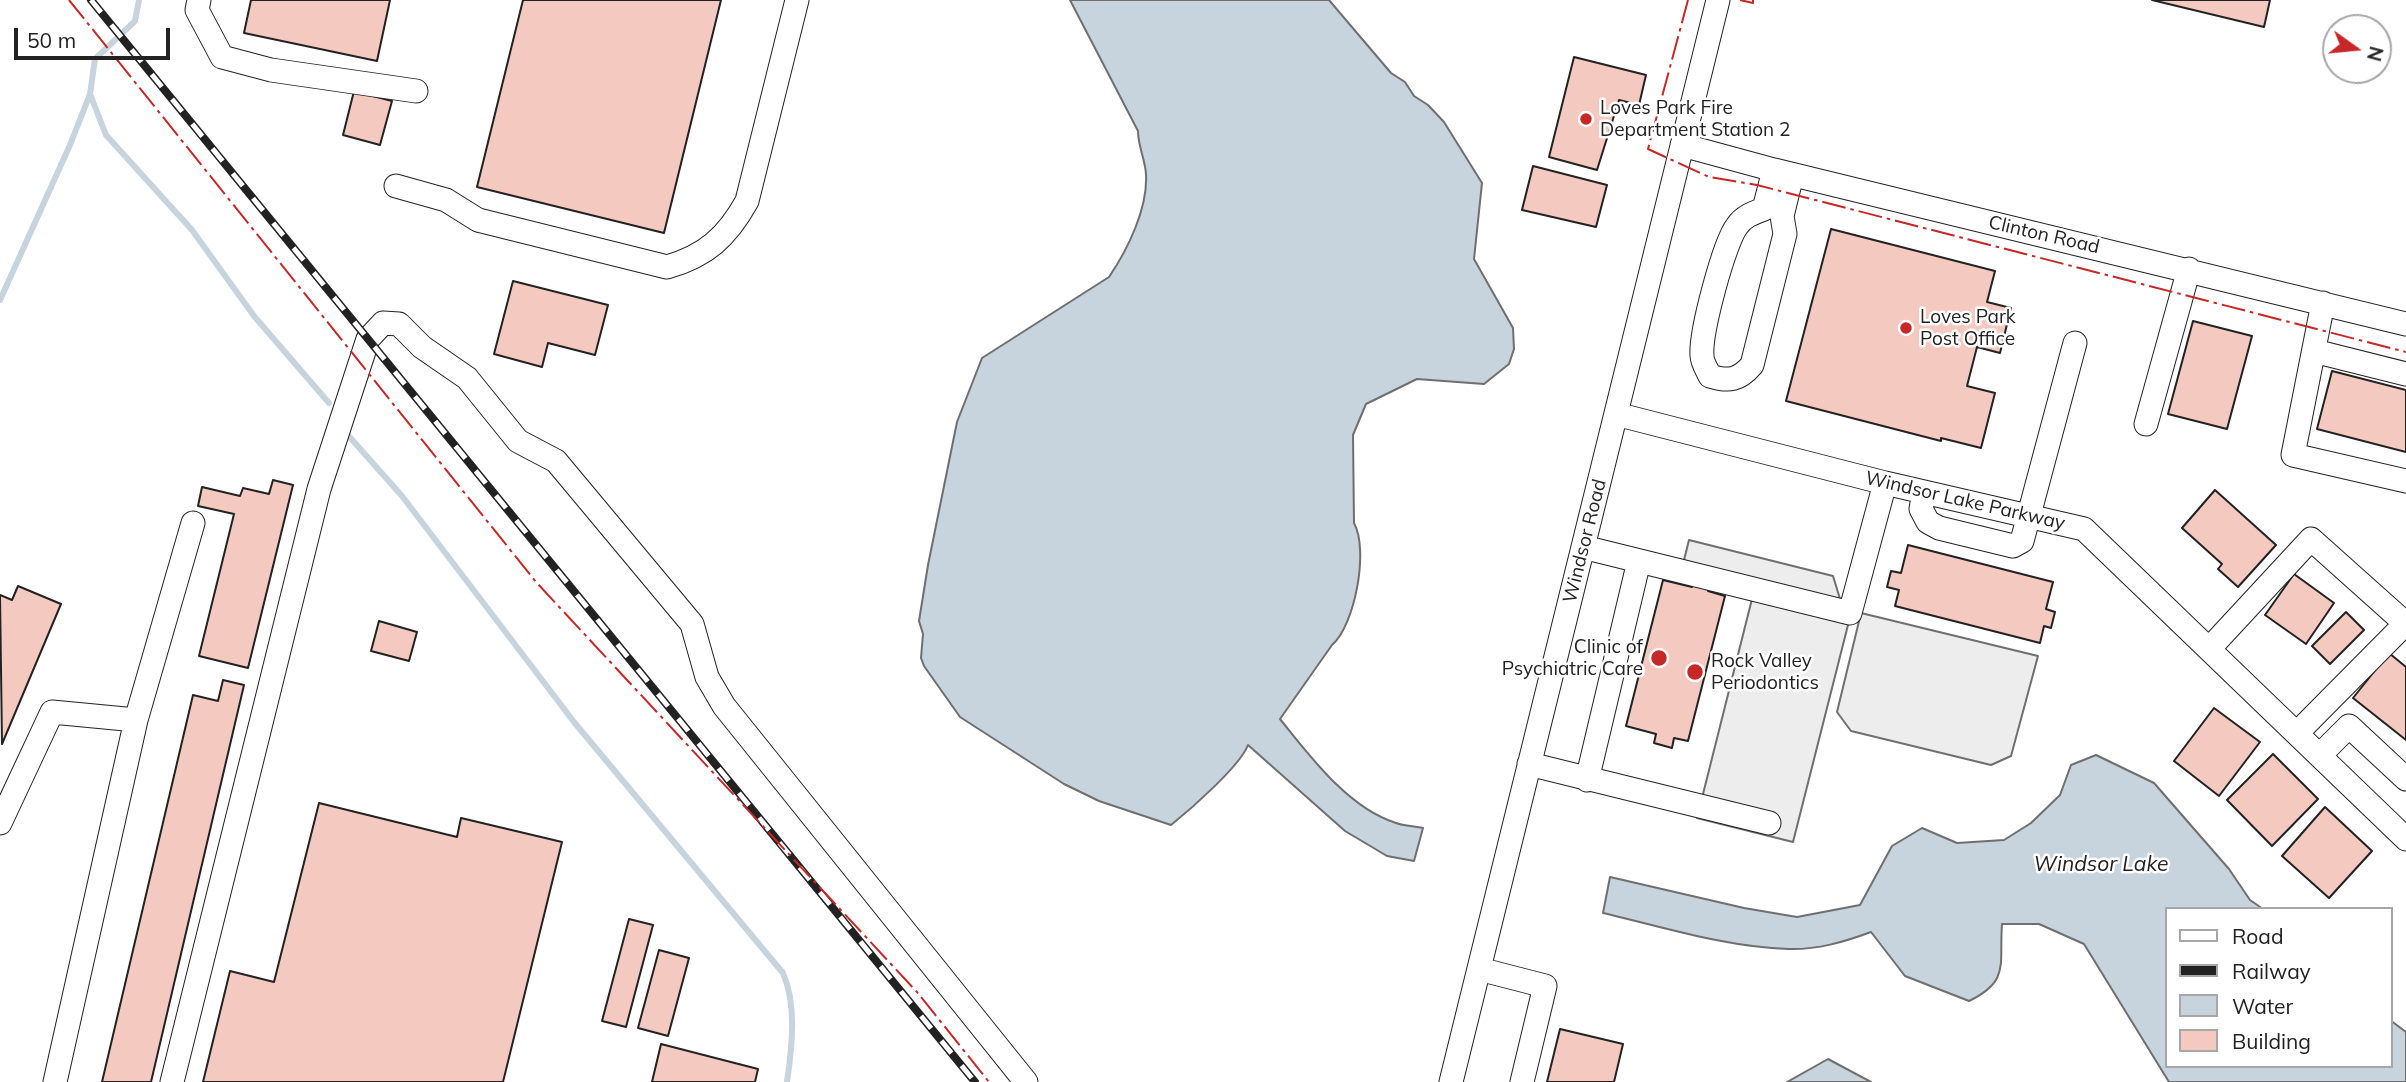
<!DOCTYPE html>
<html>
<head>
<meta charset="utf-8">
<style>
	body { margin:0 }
	#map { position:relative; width:2406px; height:1082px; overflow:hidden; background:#fff; font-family:Mulish,sans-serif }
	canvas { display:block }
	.legend { position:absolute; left:2165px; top:907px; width:228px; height:161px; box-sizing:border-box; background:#fff; border:2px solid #a7a7a7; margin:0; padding:9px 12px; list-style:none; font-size:21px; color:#222 }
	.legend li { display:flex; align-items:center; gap:14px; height:35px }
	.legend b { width:35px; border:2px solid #a7a7a7 }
	.north { position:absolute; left:2322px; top:14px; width:70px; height:70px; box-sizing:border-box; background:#fff; border:2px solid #a7a7a7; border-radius:50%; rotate:105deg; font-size:19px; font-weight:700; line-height:28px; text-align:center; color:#222 }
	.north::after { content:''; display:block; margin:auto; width:24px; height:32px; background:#c62828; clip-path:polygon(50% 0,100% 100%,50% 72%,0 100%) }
	.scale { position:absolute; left:14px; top:28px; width:156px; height:32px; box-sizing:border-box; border:4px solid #222; border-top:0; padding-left:9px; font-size:21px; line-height:24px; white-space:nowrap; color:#222; -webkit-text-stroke:5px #fff; paint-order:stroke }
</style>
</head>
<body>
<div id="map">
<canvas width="2406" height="1082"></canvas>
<ul class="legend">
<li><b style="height:9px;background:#fff"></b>Road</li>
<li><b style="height:9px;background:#222"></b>Railway</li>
<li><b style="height:19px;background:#c7d3dd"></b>Water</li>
<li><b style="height:19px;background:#f3c9c0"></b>Building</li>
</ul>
<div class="north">N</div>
<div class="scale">50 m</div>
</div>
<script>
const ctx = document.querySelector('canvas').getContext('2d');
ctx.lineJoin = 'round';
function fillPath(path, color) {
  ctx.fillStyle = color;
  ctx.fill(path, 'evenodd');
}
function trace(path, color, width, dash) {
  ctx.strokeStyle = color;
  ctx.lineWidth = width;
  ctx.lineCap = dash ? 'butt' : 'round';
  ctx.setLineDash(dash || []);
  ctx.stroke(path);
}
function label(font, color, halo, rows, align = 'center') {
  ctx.font = font + ' Mulish,sans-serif';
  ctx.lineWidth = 5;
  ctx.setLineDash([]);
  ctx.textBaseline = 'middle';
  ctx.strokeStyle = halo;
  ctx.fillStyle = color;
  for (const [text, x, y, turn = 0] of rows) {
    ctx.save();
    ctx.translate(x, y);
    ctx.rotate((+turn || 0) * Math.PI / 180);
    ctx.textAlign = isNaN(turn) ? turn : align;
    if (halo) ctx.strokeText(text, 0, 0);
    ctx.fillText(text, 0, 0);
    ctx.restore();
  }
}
const parking = new Path2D(`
	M 1689,540 L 1833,576 L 1848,625 L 1793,842 L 1697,818 L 1754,591 L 1681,572 Z
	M 1861,613 L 2038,656 L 2011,756 L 1991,765 L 1851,731 L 1837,712 Z`);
fillPath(parking, '#ededed');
trace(parking, '#6f6f6f', 2);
const water = new Path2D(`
	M 1070,0 L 1329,0 L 1391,73 L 1405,82 L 1414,96 L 1428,105 L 1444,122 L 1482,183 L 1474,259 L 1513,328 L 1514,349 L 1509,364 L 1484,384 L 1417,379 L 1366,404 L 1353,435 L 1354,523 C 1369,550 1355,625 1332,645 L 1280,719 C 1310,756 1348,808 1396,823 C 1404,826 1414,826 1423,828 L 1414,861 L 1387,856 L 1345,831 L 1248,745 C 1240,766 1191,809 1171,825 L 1099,801 L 1064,784 L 960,717 L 924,666 L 921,658 L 923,634 L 919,621 L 928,565 L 957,422 L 982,358 L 1109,277 C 1128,249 1148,208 1146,174 C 1145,159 1138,146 1138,131 Z
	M 2096,755 L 2154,783 L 2229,869 L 2250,900 L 2263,909 L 2166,909 L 2166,1066 L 2390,1066 L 2390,1020 L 2406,1032 L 2406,1082 L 2169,1082 L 2084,944 L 2039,924 L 2002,924 C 1999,965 2010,981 1969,1001 L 1905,976 L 1871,932 C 1844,942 1817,950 1788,949 C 1726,947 1663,927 1603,913 L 1610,877 L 1744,908 L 1797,917 L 1860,905 L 1892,846 L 1922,828 L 1957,843 L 2004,840 L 2031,823 L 2060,795 L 2071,765 Z
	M 1828,1059 L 1871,1082 L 1787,1082 Z`);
fillPath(water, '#c7d3dd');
trace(water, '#6f6f6f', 2);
trace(new Path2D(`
	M 90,94 L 106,135 L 192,230 L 254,316 L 329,403
	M 0,300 L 70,145 L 90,94 L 95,59 L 135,21 L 139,0
	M 347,434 L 402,496 L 574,722 L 783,973 C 797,1005 792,1048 787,1082`), '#c7d3dd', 6);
const building = new Path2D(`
	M 251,0 L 390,0 L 377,61 L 244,33 Z
	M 523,0 L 721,0 L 664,233 L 477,187 Z
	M 2152,0 L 2270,0 L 2264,27 Z
	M 1574,57 L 1646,75 L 1639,105 L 1619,100 L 1597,170 L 1549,157 Z
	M 354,91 L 392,101 L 380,145 L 343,135 Z
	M 1533,166 L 1607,185 L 1596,227 L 1522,210 Z
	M 1831,229 L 1995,271 L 1987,302 L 2011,308 L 2000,353 L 1977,347 L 1967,386 L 1995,393 L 1981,448 L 1941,438 L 1941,441 L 1786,401 Z
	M 513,281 L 608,305 L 595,355 L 548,343 L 542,367 L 494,354 Z
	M 2193,321 L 2252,336 L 2227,429 L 2168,414 Z
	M 2332,371 L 2406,390 L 2406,452 L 2317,429 Z
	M 273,480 L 293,485 L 248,668 L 199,656 L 234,514 L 198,506 L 202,487 L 240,496 L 243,488 L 269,494 Z
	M 2215,490 L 2276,545 L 2238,587 L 2218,569 L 2222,564 L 2182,528 Z
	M 1908,545 L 2053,582 L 2046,609 L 2055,612 L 2051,628 L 2044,626 L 2040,643 L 1895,606 L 1899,590 L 1887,587 L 1891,571 L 1901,573 Z
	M 2294,574 L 2334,603 L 2306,644 L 2265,615 Z
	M 1695,578 L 1710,582 L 1708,591 L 1725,596 L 1688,741 L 1674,738 L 1672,748 L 1654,743 L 1656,734 L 1626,726 L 1663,580 L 1692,587 Z
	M 18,586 L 61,604 L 2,744 L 0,595 L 12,600 Z
	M 2346,612 L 2364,630 L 2330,664 L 2312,646 Z
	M 379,621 L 417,632 L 409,661 L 371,651 Z
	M 2389,653 L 2406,667 L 2406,740 L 2353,698 Z
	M 223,680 L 244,685 L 151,1082 L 102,1082 L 193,695 L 218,701 Z
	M 2214,708 L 2260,742 L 2219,796 L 2174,761 Z
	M 2273,754 L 2318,799 L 2272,846 L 2227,800 Z
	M 319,803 L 457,837 L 461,818 L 562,842 L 503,1082 L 203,1082 L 230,971 L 274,982 Z
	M 2325,807 L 2372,851 L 2329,898 L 2282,856 Z
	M 629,919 L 653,925 L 626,1027 L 602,1021 Z
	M 659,950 L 689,958 L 668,1036 L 638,1028 Z
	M 1560,1029 L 1623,1044 L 1614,1082 L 1547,1082 Z
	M 661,1044 L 758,1069 L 755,1082 L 652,1082 Z`);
fillPath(building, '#f3c9c0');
trace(building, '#222', 2);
const minor = new Path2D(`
	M 199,0 L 197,10 L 222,57 L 271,70 L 416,91
	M 1682,145 L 1774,170 L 2406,324
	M 1774,170 L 1764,209 C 1753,213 1744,216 1737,226 C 1724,243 1700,333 1702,356 C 1702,362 1707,370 1710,376 C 1729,382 1739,380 1752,365 L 1785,234 L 1782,216 L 1792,175
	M 396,186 L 446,200 L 478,220 L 667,267 C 706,256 727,237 747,201 L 797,0
	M 2323,303 L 2293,455 L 2406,481
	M 2314,351 L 2406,374
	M 1616,414 L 1885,483 L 2084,529 L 2406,839
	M 2146,424 L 2189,269
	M 1924,492 L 1921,509 L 1928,522 L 1939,528 L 2013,546 L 2022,541 L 2075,343
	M 1583,547 L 1850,613 L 1885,483
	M 2209,649 L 2311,539 L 2406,624
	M 2297,733 L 2406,623
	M 2320,755 L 2349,726 L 2406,779
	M 1529,764 L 1769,823
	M 1587,780 L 1639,561
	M 0,823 L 52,712 L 136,720 L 193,523
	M 1479,969 L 1545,986 L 1522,1082
	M 55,1082 L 136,720
	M 172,1082 L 319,489 L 368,339 L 383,323 L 399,324 L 422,347 L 467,378 L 518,441 L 556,461 L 692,624 L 707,677 L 724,706 L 1026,1082
	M 1451,1082 L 1718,0`);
trace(minor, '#222', 25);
trace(minor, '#fff', 23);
const rail = new Path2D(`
	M 91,0 L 975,1082`);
trace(rail, '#222', 8);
trace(rail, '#fff', 5, [16]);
trace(new Path2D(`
	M 69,0 L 536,582 L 917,992 L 989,1082
	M 1688,0 L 1648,149 L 1709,177 L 1757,185 L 2406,352
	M 1740,0 L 1753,3 L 1753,0`), '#c62828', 2, [24, 5, 3.5, 5]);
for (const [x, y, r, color] of [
	[1586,119,7,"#c62828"],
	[1906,328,7,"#c62828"],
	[1659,658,9,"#c62828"],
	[1695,672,9,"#c62828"]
]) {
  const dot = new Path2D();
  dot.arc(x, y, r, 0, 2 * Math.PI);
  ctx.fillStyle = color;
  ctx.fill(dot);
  trace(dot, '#fff', 2.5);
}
label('19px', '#222', '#fff', [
	["Loves Park Fire",1600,108],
	["Department Station 2",1600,130],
	["Loves Park",1920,317],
	["Post Office",1920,339],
	["Clinic of",1643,647,"right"],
	["Psychiatric Care",1643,669,"right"],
	["Rock Valley",1711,661],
	["Periodontics",1711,683]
], 'left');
label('19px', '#222', '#fff', [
	["Clinton Road",2044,235,13],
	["Windsor Lake Parkway",1965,501,13],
	["Windsor Road",1585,541,-76]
]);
label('italic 21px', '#222', '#fff', [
	["Windsor Lake",2101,865]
]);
</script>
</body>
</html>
